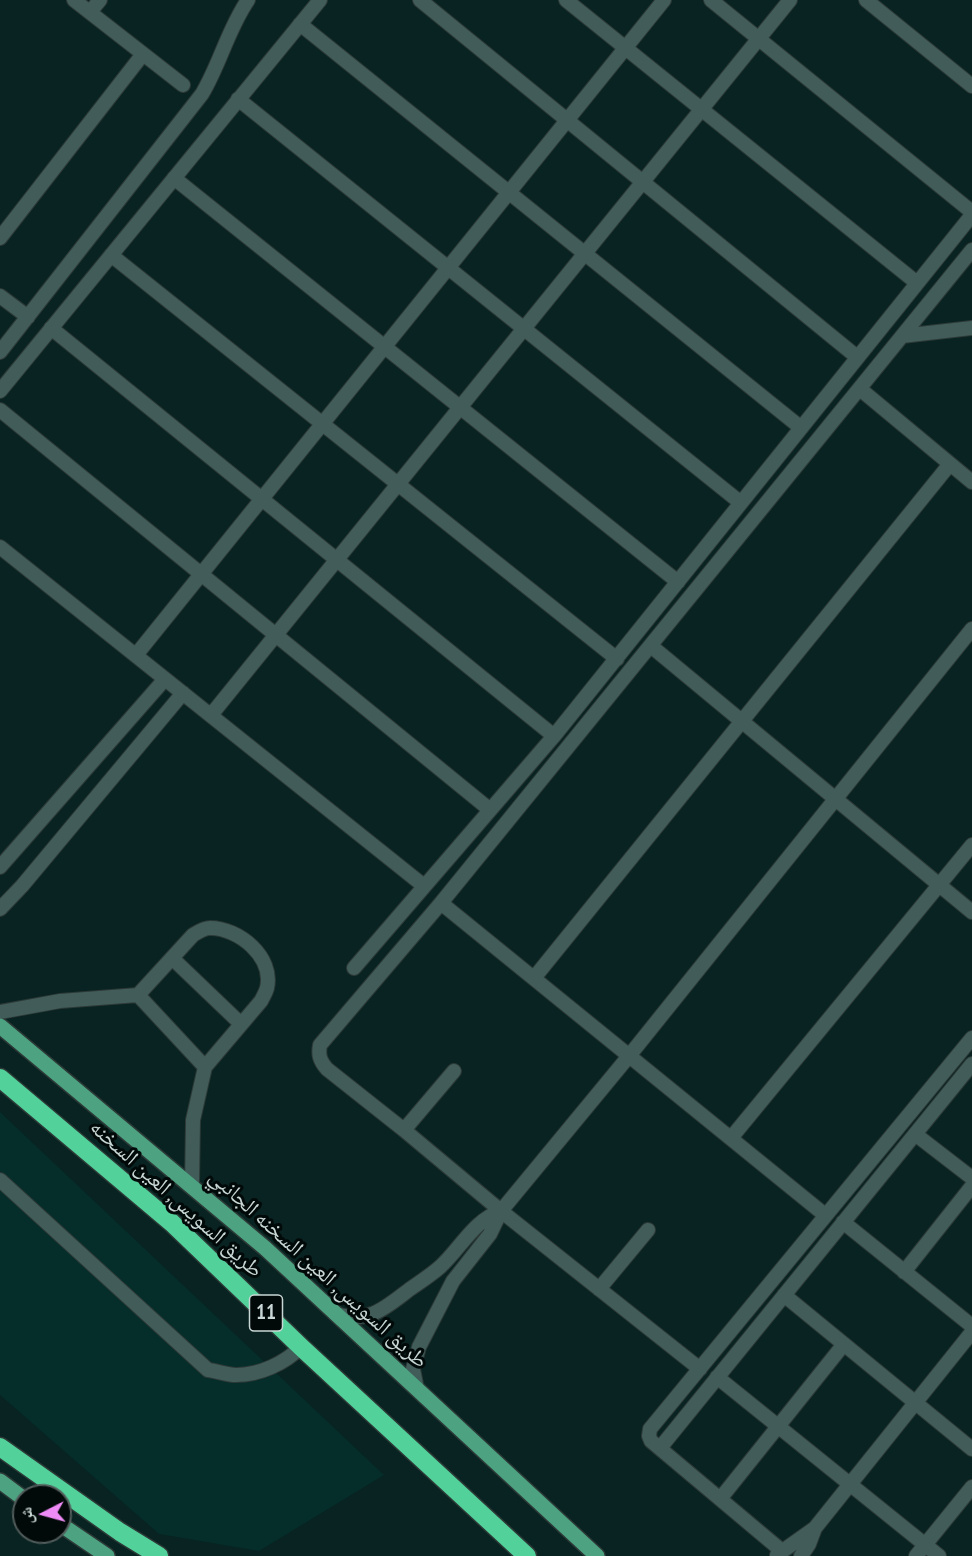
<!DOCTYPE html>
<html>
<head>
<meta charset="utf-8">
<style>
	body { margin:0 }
	#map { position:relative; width:972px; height:1556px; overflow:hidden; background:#082321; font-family:"PT Sans Narrow","Noto Naskh Arabic",sans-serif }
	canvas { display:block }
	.north { position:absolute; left:12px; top:1484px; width:60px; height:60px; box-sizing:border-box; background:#020a09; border:2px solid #515c5b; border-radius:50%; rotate:264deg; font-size:16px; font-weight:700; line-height:24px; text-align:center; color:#c8d7d5 }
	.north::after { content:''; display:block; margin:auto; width:21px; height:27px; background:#ef8bf7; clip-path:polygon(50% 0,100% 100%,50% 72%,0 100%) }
</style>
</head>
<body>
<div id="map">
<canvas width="972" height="1556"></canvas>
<div class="north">ش</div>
</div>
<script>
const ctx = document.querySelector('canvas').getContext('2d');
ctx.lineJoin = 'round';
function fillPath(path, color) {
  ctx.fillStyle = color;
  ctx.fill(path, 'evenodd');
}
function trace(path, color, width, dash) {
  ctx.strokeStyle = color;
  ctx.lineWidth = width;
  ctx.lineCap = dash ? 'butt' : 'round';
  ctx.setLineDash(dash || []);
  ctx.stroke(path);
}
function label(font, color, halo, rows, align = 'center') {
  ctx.font = font + ' "PT Sans Narrow","Noto Naskh Arabic",sans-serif';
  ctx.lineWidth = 6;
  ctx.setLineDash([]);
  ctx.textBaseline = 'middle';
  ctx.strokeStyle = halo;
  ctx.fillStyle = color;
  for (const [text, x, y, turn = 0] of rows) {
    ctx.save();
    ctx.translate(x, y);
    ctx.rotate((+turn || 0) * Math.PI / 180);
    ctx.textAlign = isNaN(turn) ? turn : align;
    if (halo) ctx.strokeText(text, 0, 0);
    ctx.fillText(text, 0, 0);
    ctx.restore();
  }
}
fillPath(new Path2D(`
	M 0,1112 L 384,1475 L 259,1551 L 159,1534 L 0,1395 Z`), '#052d2a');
const minor = new Path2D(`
	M 74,0 L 183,85
	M 420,0 L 857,357
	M 566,0 L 917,283
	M 711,0 L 972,212
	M 866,0 L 972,86
	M 90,12 L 100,0
	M 300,24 L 800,427
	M 238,99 L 741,503
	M 174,178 L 678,582
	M 0,238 L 143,54
	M 111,255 L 617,659
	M 0,296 L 28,317
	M 51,328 L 554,736
	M 902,336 L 972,328
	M 0,352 L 202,94 C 220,64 228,29 248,0
	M 860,389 L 972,482
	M 0,391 L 320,0
	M 0,410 L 489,809
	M 0,547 L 424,886
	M 651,646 L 972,912
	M 136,655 L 664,0
	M 211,715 L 790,0
	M 0,867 L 165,679
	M 441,903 L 825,1215
	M 0,909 L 22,886 L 183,693
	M 172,958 L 241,1024
	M 354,968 L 554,736 L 972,215
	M 534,978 L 950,464
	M 138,995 L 193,935 C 198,932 204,928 210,928 C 239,928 274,957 267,988 C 266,992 263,997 261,1001 L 205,1067
	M 0,1012 L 60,1001 L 138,995 L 205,1067 L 193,1120 L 192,1185
	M 404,1130 L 454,1071
	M 915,1134 L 972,1178
	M 731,1138 L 972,845
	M 0,1180 L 208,1370 C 217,1371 227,1375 236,1375 C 260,1375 285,1363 301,1347
	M 843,1222 L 972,1326
	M 904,1272 L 972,1186
	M 599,1289 L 648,1230
	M 784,1295 L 972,1449
	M 335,1314 C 369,1324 385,1308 410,1289 C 420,1282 431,1275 440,1267 C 460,1249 474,1220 501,1211
	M 700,1369 L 501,1211 L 404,1130 L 327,1069 C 320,1061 318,1055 320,1045 L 441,903 L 972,250
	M 717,1377 L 939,1556
	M 417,1389 L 413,1369 L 419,1347 L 453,1281 L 490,1234 L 501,1211 L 629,1056 L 972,629
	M 660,1448 L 972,1064
	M 720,1499 L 844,1344
	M 782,1551 L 651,1441 L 649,1436 L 650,1429 L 972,1038
	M 777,1555 L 815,1528 L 972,1332
	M 801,1556 L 809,1544 L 815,1528
	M 916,1556 L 972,1487`);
const major = new Path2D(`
	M 0,1026 L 265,1248 L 597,1556
	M 0,1481 L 24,1499
	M 60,1524 L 107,1556`);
const highway = new Path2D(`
	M 0,1078 L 172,1223 L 301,1347 L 527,1556
	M 0,1447 L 120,1532 L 159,1556`);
trace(minor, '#2c3937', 16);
trace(major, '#2c3937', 18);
trace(highway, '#2c3937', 21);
trace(minor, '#415c59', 14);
trace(major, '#4ca281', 15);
trace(highway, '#53d19b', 18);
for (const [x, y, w] of [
	[266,1313,33]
]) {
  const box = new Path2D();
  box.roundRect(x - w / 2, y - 18, w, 36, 4.5);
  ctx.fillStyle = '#020a09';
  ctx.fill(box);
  trace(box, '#c8d7d5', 1.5);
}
label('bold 21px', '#c8d7d5', null, [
	["11",266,1313]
]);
label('22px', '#c8d7d5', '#020a09', [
	["طريق السويس, العين السخنه",176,1199,42],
	["طريق السويس, العين السخنه الجانبي",318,1269,42]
]);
</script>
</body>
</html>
